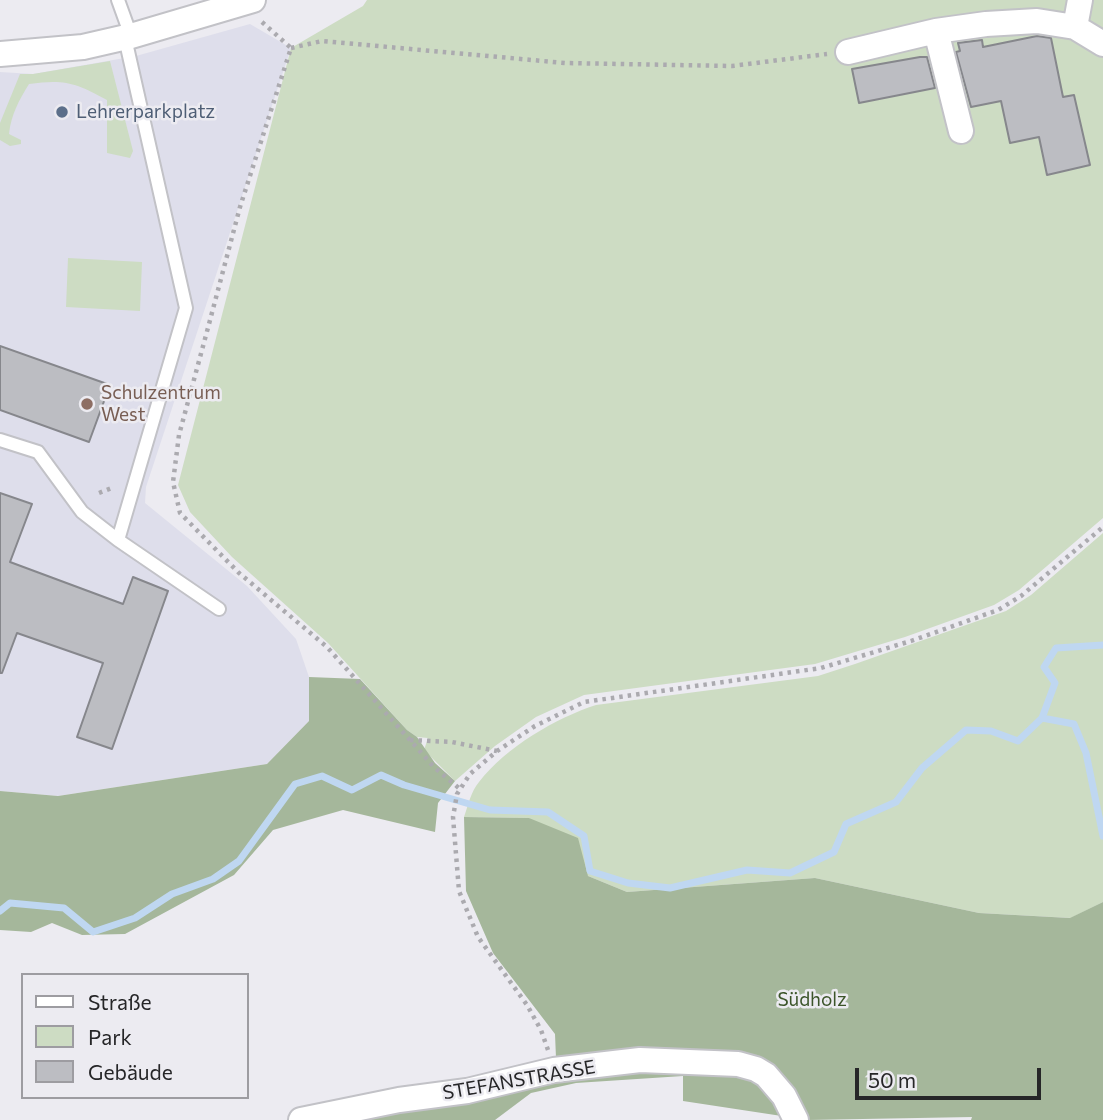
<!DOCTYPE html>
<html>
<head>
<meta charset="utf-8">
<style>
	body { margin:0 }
	#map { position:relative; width:1103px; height:1120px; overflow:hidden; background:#ecebf1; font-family:Commissioner,sans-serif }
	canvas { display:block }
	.legend { position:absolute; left:21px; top:973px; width:228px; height:126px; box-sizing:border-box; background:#ecebf1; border:2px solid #9d9ca1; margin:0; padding:9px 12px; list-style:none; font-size:21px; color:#262628 }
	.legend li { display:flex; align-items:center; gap:14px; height:35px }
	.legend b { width:35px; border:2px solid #9d9ca1 }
	.scale { position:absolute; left:855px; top:1068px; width:186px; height:32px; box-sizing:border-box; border:4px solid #262628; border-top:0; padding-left:9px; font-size:21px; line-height:24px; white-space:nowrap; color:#262628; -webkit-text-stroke:5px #ecebf1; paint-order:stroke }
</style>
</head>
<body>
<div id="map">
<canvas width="1103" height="1120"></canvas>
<ul class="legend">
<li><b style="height:9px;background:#fff"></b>Straße</li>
<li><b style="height:19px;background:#cddcc3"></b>Park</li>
<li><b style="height:19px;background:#bcbdc2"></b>Gebäude</li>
</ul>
<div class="scale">50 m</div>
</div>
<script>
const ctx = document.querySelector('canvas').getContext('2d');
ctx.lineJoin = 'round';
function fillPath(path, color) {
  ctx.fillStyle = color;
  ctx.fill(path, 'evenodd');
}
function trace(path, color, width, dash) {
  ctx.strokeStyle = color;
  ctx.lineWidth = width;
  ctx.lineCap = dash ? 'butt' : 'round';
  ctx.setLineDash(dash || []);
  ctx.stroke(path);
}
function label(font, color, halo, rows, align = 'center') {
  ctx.font = font + ' Commissioner,sans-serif';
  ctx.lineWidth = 5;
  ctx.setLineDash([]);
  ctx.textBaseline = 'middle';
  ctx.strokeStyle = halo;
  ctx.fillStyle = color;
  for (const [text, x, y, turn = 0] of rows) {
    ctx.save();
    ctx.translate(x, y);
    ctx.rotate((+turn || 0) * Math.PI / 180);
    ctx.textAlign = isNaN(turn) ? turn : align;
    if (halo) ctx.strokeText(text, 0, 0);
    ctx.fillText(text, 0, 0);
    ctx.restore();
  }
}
fillPath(new Path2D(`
	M 250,24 L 291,48 L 146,487 L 145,503 L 247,586 L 296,639 L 309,677 L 309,721 L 267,764 L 58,796 L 0,791 L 0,72 L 33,74 L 136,56 Z`), '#dedeeb');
fillPath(new Path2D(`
	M 367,0 L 1103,0 L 1103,518 L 1019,590 L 994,605 L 905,637 L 815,664 L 584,695 L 536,717 L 495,746 L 455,781 L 424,750 L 428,738 L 417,737 L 407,730 L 328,643 L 232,557 L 190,512 L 178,485 L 291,48 L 363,6 Z
	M 110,61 L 133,151 L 130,158 L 107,153 L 107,100 C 76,83 65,79 29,84 C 19,100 11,115 9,134 L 21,140 L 21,144 L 10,146 L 0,140 L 0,123 L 20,74 L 33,74 Z
	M 68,258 L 142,262 L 140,311 L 66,307 Z
	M 1103,533 L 1103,902 L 1071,918 L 979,913 L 815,878 L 627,892 L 588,876 L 529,818 L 464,817 C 468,806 471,791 479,782 C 506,747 556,718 596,705 L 818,676 L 855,664 L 1006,611 L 1031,595 Z`), '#cddcc3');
fillPath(new Path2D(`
	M 309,677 L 360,679 L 407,730 L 417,737 L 435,763 L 455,781 L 438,803 L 435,832 L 343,810 L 273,830 L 234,875 L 125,934 L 82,935 L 52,923 L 31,932 L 0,930 L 0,791 L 58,796 L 267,764 L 309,721 Z
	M 464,817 L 529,818 L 578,838 L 588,876 L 627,892 L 815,878 L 979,913 L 1070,918 L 1103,902 L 1103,1120 L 971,1120 L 972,1117 L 808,1120 L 683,1101 L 683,1076 L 576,1083 L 531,1093 L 495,1120 L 339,1120 L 557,1082 L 555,1034 L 493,953 L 466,891 Z`), '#a5b79b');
trace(new Path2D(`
	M 1042,718 L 1074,724 L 1086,753 L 1103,836
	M 0,911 L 10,903 L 64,908 L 93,932 L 135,918 L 172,894 L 213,879 L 239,861 L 295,784 L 322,776 L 352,790 L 381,775 L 404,785 L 490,810 L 548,812 L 584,836 L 590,871 L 628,883 L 670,888 L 747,870 L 790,873 L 834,852 L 846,824 L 896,802 L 922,768 L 966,730 L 991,731 L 1018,741 L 1042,718 L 1055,683 L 1044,667 L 1056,648 L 1103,645`), '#bfd7f1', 7);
const building = new Path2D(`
	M 1037,36 L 1051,38 L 1063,97 L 1074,95 L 1090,165 L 1047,175 L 1039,137 L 1010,143 L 1001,101 L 971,107 L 956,52 L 960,51 L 958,43 L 982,40 L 983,47 Z
	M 920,57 L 927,57 L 935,88 L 859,103 L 852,69 Z
	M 0,346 L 110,385 L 89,442 L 0,410 Z
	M 0,493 L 32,504 L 10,562 L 123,604 L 133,577 L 168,591 L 112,749 L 77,737 L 103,663 L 17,633 L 2,673 L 0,673 Z`);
fillPath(building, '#bcbdc2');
trace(building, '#86878c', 2);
const lane = new Path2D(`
	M 118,0 L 131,36
	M 0,440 L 38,452 L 82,512 L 118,540 L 219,609
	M 118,540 L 186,308 L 125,38`);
const street = new Path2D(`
	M 1075,27 L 1103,44
	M 848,52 L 936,31
	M 0,54 L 83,47 L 131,36 L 253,0
	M 961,131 L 936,31 L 986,24 L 1037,21 L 1075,27 L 1080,0
	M 301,1120 L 399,1100 L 467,1091 L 554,1070 L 640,1060 L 738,1064 L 756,1069 L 766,1075 L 784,1096 L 796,1120`);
trace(lane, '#c2c2c7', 16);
trace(street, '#c2c2c7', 28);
trace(new Path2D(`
	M 262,22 L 291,48 L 240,207 L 209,324 L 179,435 L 173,482 L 180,513 L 239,573 L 327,647 L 434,767 L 460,789
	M 291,48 L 322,41 L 565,63 L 732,66 L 827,54
	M 99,493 L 114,487
	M 410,740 L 452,742 L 497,751
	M 548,1050 L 541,1030 L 527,1005 L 478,937 L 459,891 L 453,817 L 457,794 L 470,774 L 497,751 L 535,726 L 584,702 L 821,668 L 911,641 L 998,610 L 1021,596 L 1103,527`), '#abaaaf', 4.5, [3.5, 5]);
trace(lane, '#fff', 12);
trace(street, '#fff', 24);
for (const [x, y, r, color] of [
	[62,112,7,"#5c6f8a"],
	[87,404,7,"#8d6e63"]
]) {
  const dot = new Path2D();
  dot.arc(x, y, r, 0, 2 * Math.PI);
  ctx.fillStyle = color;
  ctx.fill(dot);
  trace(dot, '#ecebf1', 2.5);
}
label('19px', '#4e5e75', '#ecebf1', [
	["Lehrerparkplatz",76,112]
], 'left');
label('19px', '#785e54', '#ecebf1', [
	["Schulzentrum",101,393],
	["West",101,415]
], 'left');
label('19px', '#3c552a', '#ecebf1', [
	["Südholz",812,1000]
]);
label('19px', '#262628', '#ecebf1', [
	["STEFANSTRASSE",519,1080,-10]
]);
</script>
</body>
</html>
